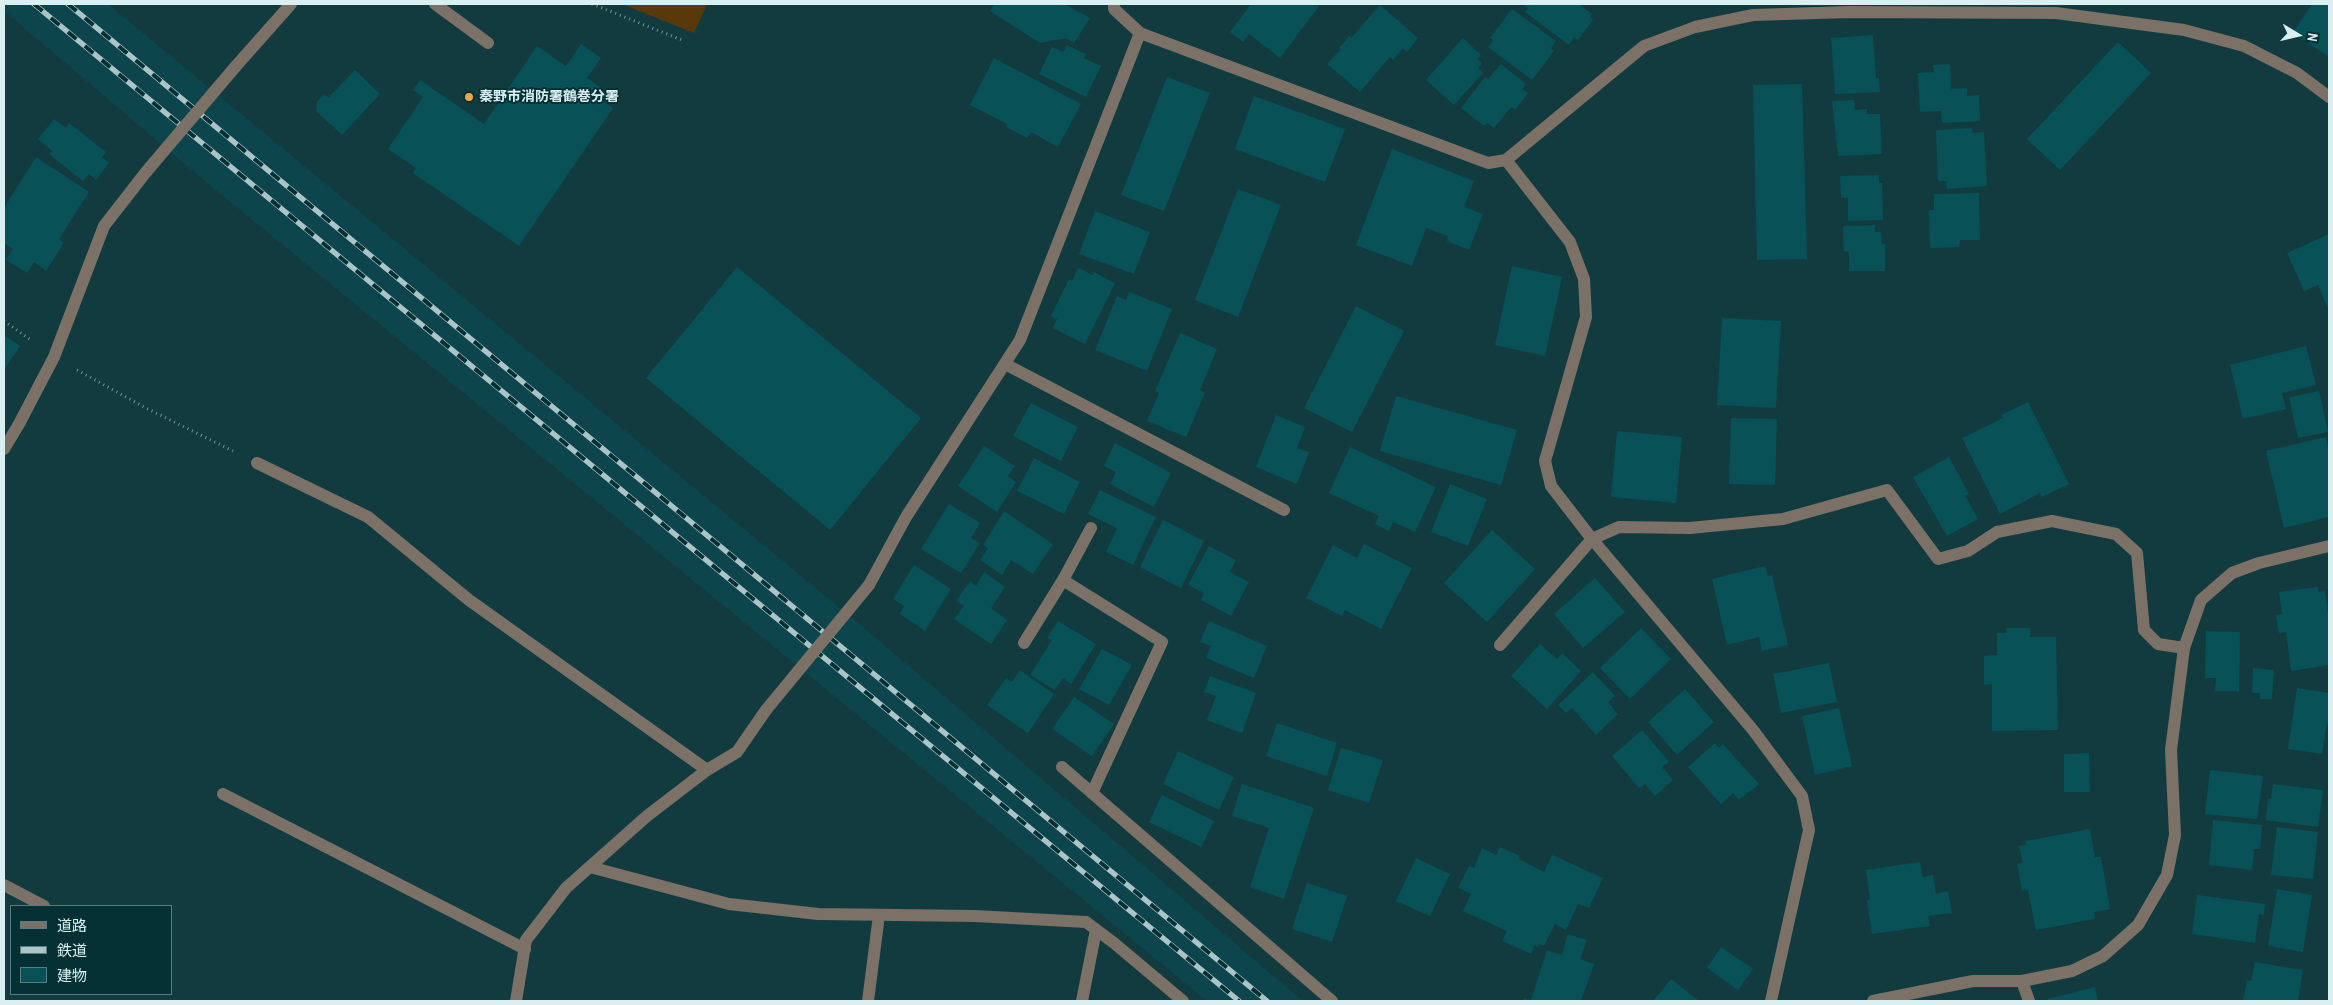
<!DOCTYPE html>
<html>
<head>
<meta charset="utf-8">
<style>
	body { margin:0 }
	#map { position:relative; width:2333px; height:1005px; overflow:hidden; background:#123b40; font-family:"Archivo Narrow","Noto Sans JP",sans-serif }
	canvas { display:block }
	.frame { position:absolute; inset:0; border:5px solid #daeff2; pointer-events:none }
	.legend { position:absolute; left:10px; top:905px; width:162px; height:90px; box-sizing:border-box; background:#053135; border:1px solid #5a7d81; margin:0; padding:6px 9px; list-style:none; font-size:15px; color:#daeff2 }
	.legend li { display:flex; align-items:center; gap:10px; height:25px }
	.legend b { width:25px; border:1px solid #5a7d81 }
	.north { position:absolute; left:2273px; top:10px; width:50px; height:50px; -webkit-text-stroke:4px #053135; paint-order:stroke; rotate:99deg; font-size:14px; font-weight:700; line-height:20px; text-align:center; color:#daeff2 }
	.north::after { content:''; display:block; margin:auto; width:18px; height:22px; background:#daeff2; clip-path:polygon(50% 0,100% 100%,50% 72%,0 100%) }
</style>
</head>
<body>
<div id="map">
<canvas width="2333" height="1005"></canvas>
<div class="frame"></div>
<ul class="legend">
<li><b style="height:6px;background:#7b7166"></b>道路</li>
<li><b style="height:6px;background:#aac4c7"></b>鉄道</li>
<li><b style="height:14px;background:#075157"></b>建物</li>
</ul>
<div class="north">N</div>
</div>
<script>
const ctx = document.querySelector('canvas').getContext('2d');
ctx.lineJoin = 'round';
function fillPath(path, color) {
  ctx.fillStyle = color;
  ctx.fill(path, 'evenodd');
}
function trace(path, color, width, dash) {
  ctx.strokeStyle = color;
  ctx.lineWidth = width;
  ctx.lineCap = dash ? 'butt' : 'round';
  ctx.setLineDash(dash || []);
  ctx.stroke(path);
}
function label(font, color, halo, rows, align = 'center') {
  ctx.font = font + ' "Archivo Narrow","Noto Sans JP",sans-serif';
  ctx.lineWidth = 4;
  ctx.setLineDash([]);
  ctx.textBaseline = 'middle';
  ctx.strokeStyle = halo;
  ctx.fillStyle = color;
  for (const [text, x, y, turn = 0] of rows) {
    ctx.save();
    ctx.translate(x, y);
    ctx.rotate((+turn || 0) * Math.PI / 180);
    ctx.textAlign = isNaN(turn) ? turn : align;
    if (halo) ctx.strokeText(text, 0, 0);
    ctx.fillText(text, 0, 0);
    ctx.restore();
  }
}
fillPath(new Path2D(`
	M 4,4 L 108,4 L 869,632 L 1303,1001 L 1207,1001 L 201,178 L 4,11 Z`), '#0c454b');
fillPath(new Path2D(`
	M 622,4 L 707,4 L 694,33 Z`), '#59390a');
fillPath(new Path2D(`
	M 994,4 L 1064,4 L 1090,18 L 1074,43 L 1066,38 L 1040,43 L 990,11 Z
	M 1251,4 L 1316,4 L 1319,6 L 1280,58 L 1249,34 L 1243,42 L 1230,32 Z
	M 1522,4 L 1579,4 L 1592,14 L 1590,17 L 1593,20 L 1578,40 L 1574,37 L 1569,45 L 1525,12 L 1528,8 Z
	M 2312,4 L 2329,4 L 2329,57 L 2293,33 Z
	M 1380,5 L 1418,38 L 1407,52 L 1403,48 L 1393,60 L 1390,57 L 1360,92 L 1327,64 L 1340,50 L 1339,48 L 1349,36 L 1351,38 Z
	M 1512,9 L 1556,41 L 1551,48 L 1554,51 L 1532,80 L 1488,47 L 1493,40 L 1490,38 Z
	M 1873,35 L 1876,78 L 1879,78 L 1880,92 L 1835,94 L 1831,38 Z
	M 1463,38 L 1481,55 L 1477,59 L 1482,63 L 1478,68 L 1483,73 L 1454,105 L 1426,80 Z
	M 2118,42 L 2151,73 L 2060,170 L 2027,139 Z
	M 581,44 L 601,58 L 587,78 L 610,94 L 605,103 L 613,108 L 519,246 L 413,173 L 416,168 L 388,149 L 423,97 L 413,90 L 420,80 L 484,124 L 537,46 L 566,66 Z
	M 1067,45 L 1086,54 L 1084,58 L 1101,66 L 1086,97 L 1039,74 L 1052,47 L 1063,52 Z
	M 994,58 L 1081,104 L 1058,147 L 1031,132 L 1027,138 L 1006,127 L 1007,124 L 970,105 Z
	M 1501,64 L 1526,84 L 1522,89 L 1528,93 L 1515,110 L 1511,107 L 1494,128 L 1487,123 L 1484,126 L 1461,108 L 1485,77 L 1488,79 Z
	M 1950,64 L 1951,89 L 1967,88 L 1967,96 L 1979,95 L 1980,121 L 1942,123 L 1941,111 L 1920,112 L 1918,73 L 1934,72 L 1933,65 Z
	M 355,70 L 380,94 L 342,135 L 316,111 L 317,102 L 323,95 L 329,97 Z
	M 1167,77 L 1210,93 L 1164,211 L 1121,195 Z
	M 1802,84 L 1807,259 L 1757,260 L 1753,85 Z
	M 1254,96 L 1345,129 L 1325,182 L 1235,149 Z
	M 1854,100 L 1855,110 L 1867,109 L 1867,114 L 1880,114 L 1882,154 L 1838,156 L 1832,101 Z
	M 54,119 L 66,128 L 69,123 L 106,152 L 102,157 L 109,163 L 96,180 L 89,174 L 83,181 L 49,154 L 52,151 L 38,139 Z
	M 1972,128 L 1973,133 L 1984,132 L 1987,186 L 1947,189 L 1946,181 L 1938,181 L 1936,130 Z
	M 1392,149 L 1474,181 L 1464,207 L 1483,214 L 1469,250 L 1447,241 L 1448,236 L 1426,228 L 1412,266 L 1356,245 Z
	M 36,157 L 89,192 L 59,239 L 64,243 L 46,271 L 34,262 L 27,273 L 6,260 L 13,249 L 4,243 L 4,208 Z
	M 1879,175 L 1879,183 L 1882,183 L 1883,220 L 1848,221 L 1848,198 L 1841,198 L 1840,176 Z
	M 1238,189 L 1281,205 L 1238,317 L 1195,300 Z
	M 1979,193 L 1980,240 L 1960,240 L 1959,247 L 1930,248 L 1929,210 L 1934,210 L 1934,194 Z
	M 1095,211 L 1150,232 L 1134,274 L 1079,254 Z
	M 1875,225 L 1875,232 L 1881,232 L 1882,244 L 1885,244 L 1885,271 L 1849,271 L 1849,252 L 1844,251 L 1843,226 Z
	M 2329,234 L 2329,311 L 2318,285 L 2304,291 L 2287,253 Z
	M 1512,266 L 1562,277 L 1545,356 L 1495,345 Z
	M 737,267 L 921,418 L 830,530 L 646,378 Z
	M 1078,268 L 1093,275 L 1094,272 L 1115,283 L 1085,344 L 1053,328 L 1057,319 L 1051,316 L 1069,279 L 1072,281 Z
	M 1129,292 L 1172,309 L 1147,371 L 1095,350 L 1117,296 L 1126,300 Z
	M 1356,306 L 1404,331 L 1352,432 L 1304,408 Z
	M 1722,318 L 1781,321 L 1776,408 L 1717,405 Z
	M 1180,333 L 1217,349 L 1200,390 L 1205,393 L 1186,437 L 1147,421 L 1159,393 L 1155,391 Z
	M 4,335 L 20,346 L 4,370 Z
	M 2306,346 L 2316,385 L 2282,393 L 2286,409 L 2243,419 L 2230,365 Z
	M 2319,391 L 2328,432 L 2298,438 L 2289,397 Z
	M 1396,396 L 1517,430 L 1501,485 L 1380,451 Z
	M 2028,402 L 2069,484 L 2042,497 L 2040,493 L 2000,514 L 1962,438 L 2003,418 L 2001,415 Z
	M 1031,403 L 1078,427 L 1061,461 L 1013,436 Z
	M 1276,415 L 1305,427 L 1297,448 L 1309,452 L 1297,484 L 1256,467 Z
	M 1731,418 L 1777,419 L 1775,485 L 1729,484 Z
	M 1617,431 L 1682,437 L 1676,503 L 1611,497 Z
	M 2326,437 L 2329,453 L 2329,517 L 2284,528 L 2266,451 Z
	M 1115,443 L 1171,473 L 1154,507 L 1110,484 L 1116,472 L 1104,466 Z
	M 984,446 L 1015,466 L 1008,476 L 1016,482 L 997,512 L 958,486 Z
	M 1350,447 L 1436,487 L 1415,532 L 1393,522 L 1389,531 L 1375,524 L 1379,516 L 1329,493 Z
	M 1949,457 L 1969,494 L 1965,496 L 1978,519 L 1947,536 L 1913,477 Z
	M 1034,458 L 1080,482 L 1064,514 L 1017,491 Z
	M 1450,484 L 1487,499 L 1468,546 L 1431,532 Z
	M 1100,490 L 1156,517 L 1133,565 L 1106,552 L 1117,528 L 1088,514 Z
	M 949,504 L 980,523 L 971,538 L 980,543 L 961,573 L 921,549 Z
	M 1004,511 L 1053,544 L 1033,574 L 1011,560 L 1002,575 L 980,560 L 988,548 L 983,545 Z
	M 1163,520 L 1204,541 L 1181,588 L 1140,567 Z
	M 1492,530 L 1535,569 L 1487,622 L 1444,583 Z
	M 1364,544 L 1412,568 L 1381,629 L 1345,610 L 1342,616 L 1306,598 L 1333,545 L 1357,558 Z
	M 1209,546 L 1236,560 L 1230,572 L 1249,582 L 1231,616 L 1201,600 L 1204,593 L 1188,585 Z
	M 914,565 L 951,589 L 925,631 L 900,614 L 904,606 L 893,599 Z
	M 1765,566 L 1768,576 L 1772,575 L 1788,645 L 1762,651 L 1759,637 L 1727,645 L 1712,579 Z
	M 984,572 L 1005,587 L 991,608 L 1007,620 L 991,644 L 954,619 L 964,606 L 956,601 L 970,581 L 976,586 Z
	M 1595,578 L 1625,612 L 1583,648 L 1554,614 Z
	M 2318,587 L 2318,592 L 2325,591 L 2329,620 L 2329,665 L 2291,671 L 2286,632 L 2279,633 L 2276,615 L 2282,614 L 2279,592 Z
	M 1058,621 L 1096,644 L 1071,684 L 1063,678 L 1055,690 L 1030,675 L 1052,640 L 1047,638 Z
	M 1209,621 L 1267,646 L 1254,678 L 1206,658 L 1211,646 L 1200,642 Z
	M 1641,628 L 1671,659 L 1630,699 L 1600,668 Z
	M 2006,628 L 2030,628 L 2030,637 L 2056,637 L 2058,730 L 1992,731 L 1992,684 L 1984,685 L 1984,656 L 1997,655 L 1997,633 L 2007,633 Z
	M 2206,631 L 2240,632 L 2239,691 L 2215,691 L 2216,678 L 2205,678 Z
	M 1540,644 L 1557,659 L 1562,653 L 1581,671 L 1547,709 L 1511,676 Z
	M 1102,649 L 1132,665 L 1109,705 L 1079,689 Z
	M 1829,663 L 1837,702 L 1781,713 L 1773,674 Z
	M 2253,668 L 2274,670 L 2272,699 L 2260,699 L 2260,693 L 2252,693 Z
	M 1020,670 L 1054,694 L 1028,733 L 987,705 L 1006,678 L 1012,682 Z
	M 1593,672 L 1615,696 L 1608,702 L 1618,714 L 1596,735 L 1572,708 L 1566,713 L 1558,705 Z
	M 1210,676 L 1256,693 L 1242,733 L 1207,720 L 1216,696 L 1204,692 Z
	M 2297,688 L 2329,693 L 2329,723 L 2327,723 L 2322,754 L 2288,749 Z
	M 1685,689 L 1714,722 L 1677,755 L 1648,722 Z
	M 1074,697 L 1114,724 L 1092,756 L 1052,729 Z
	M 1839,708 L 1852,766 L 1815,775 L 1802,716 Z
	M 1277,723 L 1337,743 L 1327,776 L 1266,756 Z
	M 1642,730 L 1669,762 L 1662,767 L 1673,780 L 1655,796 L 1645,784 L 1639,788 L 1612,756 Z
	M 1715,743 L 1719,748 L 1723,744 L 1759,784 L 1739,800 L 1733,793 L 1721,804 L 1688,767 Z
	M 1341,748 L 1383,760 L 1369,803 L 1328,790 Z
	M 1178,751 L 1234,777 L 1219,810 L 1163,784 Z
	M 2089,753 L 2090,792 L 2064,792 L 2064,754 Z
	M 2210,770 L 2263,776 L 2257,819 L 2205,814 Z
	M 1242,784 L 1314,808 L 1284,899 L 1250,887 L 1269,828 L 1232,816 Z
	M 2273,784 L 2323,790 L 2318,827 L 2266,820 L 2268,799 L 2271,799 Z
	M 1162,795 L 1214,821 L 1201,847 L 1149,822 Z
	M 2213,820 L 2262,825 L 2260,849 L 2254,849 L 2252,870 L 2209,865 Z
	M 2277,827 L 2318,832 L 2313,879 L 2271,875 Z
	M 2090,829 L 2095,857 L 2101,857 L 2110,909 L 2094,912 L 2095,919 L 2036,930 L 2028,890 L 2022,891 L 2017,864 L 2023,863 L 2019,846 L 2026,845 L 2026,841 Z
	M 1500,847 L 1520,856 L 1519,859 L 1544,872 L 1552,855 L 1603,878 L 1589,908 L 1578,904 L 1566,930 L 1555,924 L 1544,946 L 1539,944 L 1538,947 L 1535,945 L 1531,954 L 1502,941 L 1507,931 L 1463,911 L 1471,894 L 1458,888 L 1469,866 L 1474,868 L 1482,848 L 1496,855 Z
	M 1416,858 L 1450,874 L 1430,916 L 1396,901 Z
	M 1920,862 L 1923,877 L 1933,875 L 1936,894 L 1948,891 L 1952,913 L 1928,916 L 1930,926 L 1872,934 L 1867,900 L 1870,900 L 1866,870 Z
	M 1307,883 L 1347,896 L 1332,942 L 1292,929 Z
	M 2277,889 L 2312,895 L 2303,952 L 2268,946 Z
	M 2197,895 L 2265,904 L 2264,915 L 2259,914 L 2255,943 L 2192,934 Z
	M 1568,934 L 1587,940 L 1580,959 L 1594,964 L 1581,1001 L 1522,1001 L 1524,998 L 1531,1000 L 1547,950 L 1562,955 Z
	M 1721,947 L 1753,969 L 1738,990 L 1707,968 Z
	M 2255,962 L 2303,970 L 2298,1001 L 2243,1001 L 2247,980 L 2251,981 Z
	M 1671,979 L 1699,1001 L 1653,1001 Z
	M 2095,987 L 2098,1001 L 2049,1001 L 2048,999 Z`), '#075157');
trace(new Path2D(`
	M 592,4 L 682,40
	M 4,321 L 32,341
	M 77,370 L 146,408 L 233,451`), '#749397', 3, [1, 4]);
trace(new Path2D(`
	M 435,4 L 488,43
	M 1005,364 L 1284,510
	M 257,463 L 368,517 L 469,600 L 707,770
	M 1091,528 L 1063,580 L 1162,642 L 1092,793
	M 1024,643 L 1063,580
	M 1500,645 L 1592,539 L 1619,527 L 1690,528 L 1783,519 L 1887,490 L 1938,559 L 1968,551 L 1997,532 L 2052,521 L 2116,534 L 2137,553 L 2144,630 L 2158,644 L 2184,648
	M 223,794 L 525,949
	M 2022,981 L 2029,1001
	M 868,1001 L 879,915
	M 1082,1001 L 1096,930`), '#7b7166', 12);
trace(new Path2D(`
	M 1114,4 L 1114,9 L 1140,33 L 1488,163 L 1506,160 L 1644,46 L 1695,27 L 1753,15 L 1850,12 L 2056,13 L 2184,30 L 2244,46 L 2297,73 L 2329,97
	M 236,66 L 291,4
	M 1506,160 L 1570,242 L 1584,279 L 1586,317 L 1545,461 L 1551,486 L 1592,539 L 1753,730 L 1802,796 L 1809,830 L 1771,1001
	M 4,449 L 19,424 L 54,357 L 104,226 L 146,172
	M 869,585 L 906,517 L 1020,340 L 1140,33
	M 1062,767 L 1332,1001
	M 590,867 L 729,904 L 818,914 L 975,916 L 1086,922 L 1114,943 L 1183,1001
	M 4,885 L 44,906
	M 516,1001 L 526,940 L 566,888 L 647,816 L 707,770 L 737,752 L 766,710
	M 1873,1001 L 1973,981 L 2022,981 L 2072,971 L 2103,956 L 2138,925 L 2167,875 L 2175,835 L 2171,750 L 2184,648 L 2201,600 L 2232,573 L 2259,563 L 2329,546`), '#7b7166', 12);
const rail = new Path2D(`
	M 34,4 L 1239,1001
	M 68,4 L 1267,1001`);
trace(rail, '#aac4c7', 5.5);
trace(rail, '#053135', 4, [11]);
trace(new Path2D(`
	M 146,172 L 236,66
	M 766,710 L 869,585`), '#7b7166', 12);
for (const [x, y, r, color] of [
	[469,97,5,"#f1a640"]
]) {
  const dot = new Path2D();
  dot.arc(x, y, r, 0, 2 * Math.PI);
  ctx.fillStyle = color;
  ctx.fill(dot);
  trace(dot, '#053135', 2);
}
label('bold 14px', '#daeff2', '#053135', [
	["秦野市消防署鶴巻分署",479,97]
], 'left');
</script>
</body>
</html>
